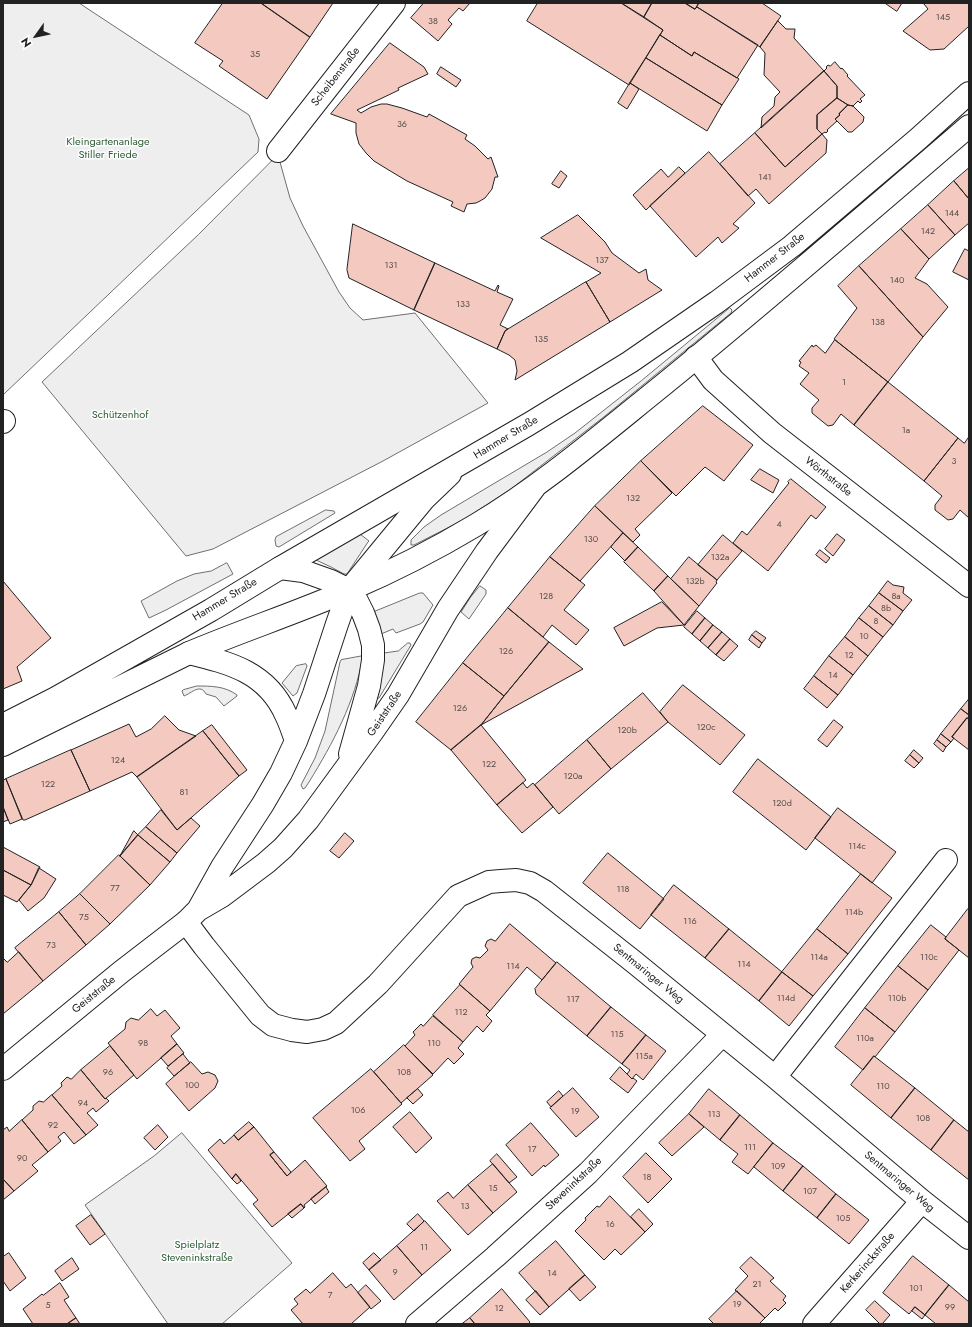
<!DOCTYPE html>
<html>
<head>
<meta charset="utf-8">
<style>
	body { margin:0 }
	#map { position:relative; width:972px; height:1327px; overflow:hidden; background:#fff; font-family:Jost,sans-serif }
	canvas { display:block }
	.frame { position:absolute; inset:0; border:4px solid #222; pointer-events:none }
	.north { position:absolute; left:16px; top:16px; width:40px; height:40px; -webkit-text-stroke:3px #fff; paint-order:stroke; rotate:237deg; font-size:11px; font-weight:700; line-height:16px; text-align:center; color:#222 }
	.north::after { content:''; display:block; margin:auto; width:14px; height:18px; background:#222; clip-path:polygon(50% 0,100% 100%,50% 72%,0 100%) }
</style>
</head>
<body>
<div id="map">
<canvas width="972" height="1327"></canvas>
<div class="frame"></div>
<div class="north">N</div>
</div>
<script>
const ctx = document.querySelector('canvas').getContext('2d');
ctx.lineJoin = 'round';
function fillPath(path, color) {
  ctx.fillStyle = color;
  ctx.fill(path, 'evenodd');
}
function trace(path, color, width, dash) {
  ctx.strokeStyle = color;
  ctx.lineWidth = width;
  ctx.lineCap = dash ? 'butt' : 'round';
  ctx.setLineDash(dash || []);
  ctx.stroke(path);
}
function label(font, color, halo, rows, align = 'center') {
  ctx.font = font + ' Jost,sans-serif';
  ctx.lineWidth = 3;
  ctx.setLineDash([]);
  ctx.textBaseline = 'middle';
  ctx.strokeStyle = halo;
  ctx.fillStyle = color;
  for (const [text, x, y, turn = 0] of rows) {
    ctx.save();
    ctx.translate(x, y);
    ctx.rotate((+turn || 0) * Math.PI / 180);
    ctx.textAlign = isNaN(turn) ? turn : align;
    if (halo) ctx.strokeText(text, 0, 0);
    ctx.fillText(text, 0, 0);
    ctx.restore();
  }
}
const green = new Path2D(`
	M 3,3 L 79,3 L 249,115 L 259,139 L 258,152 L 3,395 Z
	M 278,155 L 290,198 L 303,226 L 339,292 L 350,308 L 363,320 L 415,313 L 488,403 L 383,461 L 213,549 L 186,556 L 42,382 L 198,235 Z
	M 730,308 L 732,310 L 731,313 L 605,416 L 511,489 L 465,519 L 414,545 L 411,545 L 411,540 L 424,527 L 441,515 L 547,452 L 575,433 L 641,381 Z
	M 326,510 L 334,511 L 335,513 L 279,547 L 276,546 L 275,540 L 276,537 Z
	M 360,534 L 369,541 L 368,542 L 347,574 L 344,574 L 331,567 L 316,560 Z
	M 227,563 L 233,574 L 166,610 L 149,618 L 141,601 L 177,581 L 194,574 L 211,571 Z
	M 480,586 L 486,590 L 486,594 L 469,619 L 461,612 L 470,598 Z
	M 420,593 L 423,593 L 433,605 L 423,622 L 420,624 L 396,633 L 393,629 L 381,634 L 374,612 Z
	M 408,643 L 410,643 L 411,645 L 379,698 L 376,699 L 384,653 L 398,651 Z
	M 363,656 C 355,702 333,743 309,782 L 305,788 L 303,789 L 301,785 L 315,758 L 325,731 L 340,662 L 341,660 Z
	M 306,664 L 307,666 L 297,693 L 293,696 L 282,683 L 296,666 Z
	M 197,686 C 211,686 225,686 237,695 L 237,696 L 224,706 L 216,697 L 206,694 C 200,683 192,693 184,696 L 182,691 L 183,690 Z
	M 182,1133 L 292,1263 L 222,1324 L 168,1324 L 85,1205 L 154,1156 Z`);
fillPath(green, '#eee');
trace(green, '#6f6f6f', 1);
const building = new Path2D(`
	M 223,3 L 261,3 L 310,37 L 267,99 L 219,66 L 223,61 L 195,43 Z
	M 261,3 L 333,3 L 310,37 Z
	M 424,3 L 470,3 L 463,11 L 459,8 L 448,20 L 452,24 L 438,41 L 411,18 Z
	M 538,3 L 621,3 L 663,30 L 629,85 L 527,21 Z
	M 623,3 L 652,3 L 644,17 L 623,4 Z
	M 652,3 L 685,3 L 695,9 L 697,7 L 758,45 L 737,78 L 694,52 L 692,56 L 660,35 L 663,30 L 644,17 Z
	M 685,3 L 699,3 L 695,9 Z
	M 699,3 L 762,3 L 781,16 L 760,47 L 697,7 Z
	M 885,3 L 902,3 L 897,11 Z
	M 925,3 L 969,3 L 969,26 L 944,49 L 930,50 L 903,31 L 928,9 L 924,4 Z
	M 778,21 L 786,29 L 795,29 L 794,38 L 824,71 L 761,128 L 762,117 L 774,106 L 775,97 L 780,92 L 764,75 L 765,53 L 760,47 Z
	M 660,35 L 692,56 L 694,52 L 739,79 L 722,105 L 646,58 Z
	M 390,43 L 424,67 L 428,74 L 398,88 L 399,90 L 357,110 L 361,113 L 371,107 L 381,104 L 387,104 L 402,108 L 427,117 L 429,114 L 467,135 L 465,139 L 475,146 L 488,159 L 491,157 L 498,177 L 495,177 L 492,189 L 485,198 L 480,201 L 476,203 L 467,204 L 464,212 L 451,206 L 453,202 L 407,181 L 387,169 L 374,161 L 366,153 L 359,144 L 356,133 L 356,123 L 331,114 Z
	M 646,58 L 722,105 L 707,131 L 630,83 Z
	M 835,62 L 841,69 L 842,68 L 848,75 L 847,76 L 865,95 L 860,99 L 862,101 L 860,103 L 858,101 L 853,106 L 848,105 L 837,98 L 837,86 L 824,71 L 827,68 L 826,67 L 828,65 L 830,66 Z
	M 441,67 L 461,80 L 456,87 L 437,74 Z
	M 824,71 L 837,86 L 837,98 L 817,115 L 817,129 L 822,134 L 785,167 L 755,133 Z
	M 630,83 L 639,89 L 627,109 L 618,103 Z
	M 837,98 L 848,105 L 839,114 L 840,115 L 835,119 L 837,121 L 827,130 L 828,131 L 826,133 L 825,132 L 822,134 L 817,129 L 817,115 Z
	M 848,105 L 853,106 L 864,117 L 863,122 L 852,132 L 848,132 L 835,119 L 840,115 L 839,114 Z
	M 755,133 L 785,167 L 822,134 L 827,140 L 826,153 L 769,204 L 756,189 L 748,196 L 720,164 Z
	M 709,152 L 755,203 L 733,224 L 739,228 L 722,243 L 718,237 L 696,257 L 650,206 Z
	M 679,167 L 685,173 L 646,210 L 633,195 L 661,169 L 668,177 Z
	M 969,168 L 969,199 L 954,181 Z
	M 561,171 L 567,176 L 559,188 L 552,184 Z
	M 954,181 L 969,199 L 969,223 L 955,235 L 928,205 Z
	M 928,205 L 955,235 L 929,259 L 901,229 Z
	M 578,215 L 605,242 L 612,253 L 639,273 L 646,269 L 648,280 L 662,290 L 610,322 L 586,282 L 601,273 L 541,238 Z
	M 353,224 L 435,263 L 414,310 L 349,278 L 347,270 Z
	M 901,229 L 929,259 L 915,278 L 927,284 L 948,307 L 923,337 L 859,266 Z
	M 965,249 L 969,251 L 969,280 L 953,272 Z
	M 435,263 L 495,291 L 498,285 L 499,286 L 497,292 L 513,299 L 500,325 L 508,329 L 505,331 L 497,349 L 414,310 Z
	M 859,266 L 923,337 L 888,382 L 834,339 L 857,308 L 838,286 Z
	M 586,282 L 610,322 L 515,380 L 517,371 L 515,360 L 509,355 L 497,349 L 505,331 Z
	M 835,340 L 888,382 L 854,425 L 841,414 L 833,425 L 828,426 L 812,413 L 812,408 L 819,400 L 800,384 L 809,373 L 799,366 L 801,362 L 799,361 L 812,345 L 813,347 L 816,345 L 825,353 Z
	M 888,382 L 958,438 L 924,481 L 854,425 Z
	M 703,406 L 753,445 L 724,481 L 705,467 L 676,496 L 641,461 Z
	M 969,437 L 969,518 L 960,510 L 953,519 L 948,520 L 935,510 L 935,505 L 942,496 L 924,481 L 958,438 L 964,443 Z
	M 641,461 L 672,493 L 635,529 L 640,535 L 633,542 L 595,506 Z
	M 760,469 L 779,480 L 773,493 L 751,480 Z
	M 791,479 L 826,507 L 816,519 L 811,515 L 768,571 L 733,543 L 742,531 L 747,535 L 789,483 L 788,482 Z
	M 595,506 L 623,533 L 580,581 L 550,557 Z
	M 623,533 L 638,547 L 625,561 L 611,547 Z
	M 837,534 L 845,540 L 833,556 L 825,549 Z
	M 723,535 L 742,551 L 717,580 L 698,565 Z
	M 638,547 L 668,576 L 654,591 L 624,562 Z
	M 820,550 L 830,558 L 826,563 L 816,555 Z
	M 550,557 L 585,585 L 564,610 L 589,630 L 576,645 L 552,625 L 543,637 L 508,608 Z
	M 689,557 L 717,580 L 716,582 L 717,583 L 699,606 L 671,579 Z
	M 668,576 L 699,606 L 684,625 L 654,591 Z
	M 3,581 L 51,638 L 17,667 L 22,681 L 3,689 Z
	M 888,581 L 893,585 L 904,587 L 903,593 L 912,600 L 903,611 L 879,593 Z
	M 879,593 L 903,611 L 893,625 L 869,606 Z
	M 662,602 L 684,625 L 657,628 L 624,646 L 614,628 Z
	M 869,606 L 893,625 L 883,637 L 859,618 Z
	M 508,608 L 549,642 L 504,696 L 463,663 Z
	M 697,611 L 705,618 L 692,634 L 684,627 Z
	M 705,618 L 713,625 L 700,641 L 692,634 Z
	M 859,618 L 883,637 L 868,656 L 845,637 Z
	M 713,625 L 722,632 L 708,648 L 700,641 Z
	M 756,631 L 766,638 L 762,643 L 752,635 Z
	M 722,632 L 730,639 L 716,655 L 708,648 Z
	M 752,635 L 762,643 L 759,648 L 749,640 Z
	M 845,637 L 868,656 L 853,675 L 829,656 Z
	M 730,639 L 738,646 L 724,661 L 716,655 Z
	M 549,642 L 583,669 L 481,725 L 504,696 Z
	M 829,656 L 853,675 L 838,695 L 814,676 Z
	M 463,663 L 504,696 L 481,725 L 451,750 L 416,722 Z
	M 814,676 L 838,695 L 827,708 L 804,689 Z
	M 683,685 L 745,735 L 720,765 L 668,722 L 660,712 Z
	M 643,693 L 668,722 L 611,769 L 587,740 Z
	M 969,699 L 969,715 L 961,709 Z
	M 961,709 L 969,715 L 969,717 L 968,718 L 967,718 L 952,737 L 954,738 L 951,742 L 941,734 Z
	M 165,716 L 179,730 L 196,736 L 137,777 L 132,772 L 90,791 L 71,750 L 129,724 L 136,737 L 151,729 Z
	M 967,718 L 969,719 L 969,750 L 952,737 Z
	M 834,720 L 843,727 L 827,747 L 818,740 Z
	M 212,725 L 247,770 L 239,776 L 203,731 Z
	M 481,725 L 526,780 L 497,805 L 451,750 Z
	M 203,731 L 239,776 L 177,830 L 137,777 Z
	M 941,734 L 951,742 L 946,747 L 937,740 Z
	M 587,740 L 611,769 L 559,814 L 535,785 Z
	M 937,740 L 946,747 L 943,752 L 934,744 Z
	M 71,750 L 90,791 L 25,820 L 23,820 L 6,779 Z
	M 914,750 L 923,758 L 919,763 L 910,755 Z
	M 910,755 L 919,763 L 914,768 L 905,761 Z
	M 758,759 L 831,817 L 806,850 L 733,792 Z
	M 6,779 L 22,819 L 10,824 L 3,807 L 3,781 Z
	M 523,783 L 527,788 L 533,783 L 553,807 L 522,833 L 497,805 Z
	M 3,807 L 8,820 L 3,822 Z
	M 838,808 L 896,852 L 872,883 L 815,838 Z
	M 161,810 L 177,830 L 191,818 L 200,826 L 177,853 L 146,827 Z
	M 146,827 L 177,853 L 170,862 L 138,835 Z
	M 134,831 L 138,835 L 120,856 Z
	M 345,833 L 354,841 L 339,858 L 330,851 Z
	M 138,835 L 170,862 L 150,885 L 120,856 Z
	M 3,847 L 40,867 L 31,885 L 3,870 Z
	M 608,853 L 664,899 L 640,929 L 583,883 Z
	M 119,855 L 150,885 L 110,924 L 80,894 Z
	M 39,868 L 56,879 L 44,898 L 28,911 L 19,900 L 31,885 Z
	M 3,870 L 31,885 L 17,902 L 3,895 Z
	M 861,874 L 892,898 L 848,954 L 817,929 Z
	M 674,885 L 729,929 L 705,958 L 651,915 Z
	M 80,894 L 110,924 L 86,945 L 59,912 Z
	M 968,909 L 969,910 L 969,958 L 945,939 Z
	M 59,912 L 86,945 L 43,981 L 15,948 Z
	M 510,924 L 556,963 L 542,980 L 527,967 L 490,1011 L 459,984 L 473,967 L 471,963 L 472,959 L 476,957 L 480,958 L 488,950 L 485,946 L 487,941 L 491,939 L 495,941 Z
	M 931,925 L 946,937 L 945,939 L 959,950 L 928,990 L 898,966 Z
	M 729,929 L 782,972 L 759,1001 L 705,958 Z
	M 817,929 L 848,954 L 813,996 L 782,972 Z
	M 19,952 L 43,981 L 3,1014 L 3,960 L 4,959 L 7,962 Z
	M 557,962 L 611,1007 L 587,1036 L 536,994 L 535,989 Z
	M 898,966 L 928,990 L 895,1032 L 865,1008 Z
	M 782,972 L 813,996 L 789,1026 L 759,1001 Z
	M 460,985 L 490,1011 L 486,1015 L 492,1021 L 483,1032 L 477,1026 L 463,1042 L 433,1015 Z
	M 611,1007 L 646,1035 L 622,1064 L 587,1036 Z
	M 865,1008 L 895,1032 L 875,1057 L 874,1056 L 863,1070 L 835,1047 Z
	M 151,1009 L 157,1016 L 165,1010 L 180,1028 L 171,1036 L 177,1044 L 137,1079 L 108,1043 L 125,1029 L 126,1022 L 131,1018 L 138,1020 Z
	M 433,1016 L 463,1042 L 458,1048 L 464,1054 L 454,1064 L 448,1058 L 433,1074 L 405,1046 L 415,1035 L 413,1032 L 421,1024 L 423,1026 Z
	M 646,1035 L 666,1051 L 643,1080 L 636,1074 L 632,1079 L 627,1074 L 630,1070 L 622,1064 Z
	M 177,1044 L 184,1053 L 168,1066 L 161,1058 Z
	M 404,1045 L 433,1075 L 401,1103 L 374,1072 Z
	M 110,1046 L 134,1075 L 105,1099 L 81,1070 Z
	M 183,1054 L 190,1063 L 174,1076 L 167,1068 Z
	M 874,1056 L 915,1088 L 891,1118 L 851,1085 Z
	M 191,1062 L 202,1074 L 208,1072 L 215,1075 L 218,1081 L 215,1088 L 189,1111 L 166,1084 Z
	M 620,1067 L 632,1079 L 633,1078 L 637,1081 L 628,1093 L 610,1079 Z
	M 371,1069 L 402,1104 L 359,1141 L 365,1149 L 350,1161 L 313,1118 Z
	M 81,1070 L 105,1099 L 106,1098 L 109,1101 L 96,1112 L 93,1108 L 87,1113 L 98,1125 L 86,1135 L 52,1095 L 62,1086 L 61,1083 L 67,1077 L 71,1079 Z
	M 573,1088 L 599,1117 L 576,1137 L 550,1108 Z
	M 915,1088 L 954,1120 L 931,1150 L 891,1118 Z
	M 418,1089 L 423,1095 L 413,1104 L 407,1098 Z
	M 709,1089 L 740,1115 L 720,1140 L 689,1114 Z
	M 559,1091 L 563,1096 L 551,1107 L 547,1102 Z
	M 52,1095 L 86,1135 L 74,1144 L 64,1132 L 58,1137 L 61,1141 L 48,1152 L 22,1120 L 33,1110 L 33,1106 L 39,1101 L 43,1102 Z
	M 410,1112 L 432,1138 L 416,1153 L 393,1127 Z
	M 689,1114 L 704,1127 L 672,1156 L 659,1143 Z
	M 740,1115 L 773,1143 L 748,1174 L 732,1162 L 738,1154 L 720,1140 Z
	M 22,1120 L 48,1152 L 32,1165 L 38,1171 L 14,1191 L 3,1179 L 3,1130 L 7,1127 L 9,1131 Z
	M 954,1120 L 969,1132 L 969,1180 L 931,1150 Z
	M 249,1122 L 254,1127 L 238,1140 L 234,1135 Z
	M 531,1123 L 559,1155 L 545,1167 L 544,1165 L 532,1176 L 506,1145 Z
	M 158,1125 L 168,1137 L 155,1150 L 144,1138 Z
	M 254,1127 L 274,1152 L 270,1155 L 287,1176 L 305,1160 L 327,1186 L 304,1205 L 305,1207 L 304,1208 L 301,1204 L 272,1227 L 253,1204 L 258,1200 L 236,1174 L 232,1179 L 208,1150 L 220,1139 L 224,1144 L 234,1135 L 238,1140 Z
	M 773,1143 L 803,1166 L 783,1191 L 754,1167 Z
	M 274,1152 L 291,1172 L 287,1176 L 270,1155 Z
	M 646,1153 L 672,1179 L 648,1203 L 623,1177 Z
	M 497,1154 L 517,1177 L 509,1183 L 490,1161 Z
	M 493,1164 L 517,1192 L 493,1213 L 468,1185 Z
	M 803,1166 L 836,1194 L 817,1218 L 783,1191 Z
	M 236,1174 L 241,1181 L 237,1184 L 232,1179 Z
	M 3,1179 L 14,1191 L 3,1200 Z
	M 468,1185 L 493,1213 L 468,1235 L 437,1201 L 448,1192 L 453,1198 Z
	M 326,1187 L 329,1192 L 315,1204 L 311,1199 Z
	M 836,1194 L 869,1220 L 849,1244 L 817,1218 Z
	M 610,1196 L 645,1232 L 621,1255 L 615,1249 L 604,1260 L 575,1231 L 586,1220 L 585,1218 L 597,1206 L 599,1207 Z
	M 301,1204 L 304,1208 L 292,1218 L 288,1214 Z
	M 639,1209 L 653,1224 L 645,1232 L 631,1217 Z
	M 418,1214 L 424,1221 L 414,1231 L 407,1224 Z
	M 91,1215 L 105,1234 L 90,1245 L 76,1226 Z
	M 425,1221 L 451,1250 L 422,1275 L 397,1246 Z
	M 556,1241 L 585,1275 L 549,1307 L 519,1273 Z
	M 397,1246 L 422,1275 L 394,1300 L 369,1270 Z
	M 9,1253 L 26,1278 L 10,1291 L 3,1281 L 3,1257 Z
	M 374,1253 L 381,1260 L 369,1270 L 363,1263 Z
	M 913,1256 L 949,1285 L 925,1315 L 915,1307 L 909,1314 L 883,1293 Z
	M 751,1257 L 774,1278 L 770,1281 L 786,1296 L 783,1300 L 786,1303 L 778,1311 L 775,1308 L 765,1318 L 735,1290 L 748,1276 L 740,1268 Z
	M 72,1258 L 79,1269 L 62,1281 L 55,1271 Z
	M 333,1273 L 346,1288 L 351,1284 L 370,1307 L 351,1324 L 303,1324 L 291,1310 L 298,1304 L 294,1299 L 306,1289 L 310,1293 Z
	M 585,1275 L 596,1287 L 580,1301 L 569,1289 Z
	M 60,1283 L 69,1297 L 64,1300 L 76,1318 L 67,1324 L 33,1324 L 23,1309 L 42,1294 L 43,1295 Z
	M 366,1285 L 381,1301 L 371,1309 L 358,1293 Z
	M 949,1285 L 969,1302 L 969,1324 L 936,1324 L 925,1315 Z
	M 502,1289 L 530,1322 L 528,1324 L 475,1324 L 470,1318 Z
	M 536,1291 L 549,1307 L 540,1315 L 526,1300 Z
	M 737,1291 L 765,1318 L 759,1324 L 714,1324 L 709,1319 Z
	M 875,1301 L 890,1315 L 882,1324 L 880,1324 L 866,1310 Z
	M 915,1307 L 925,1315 L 922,1319 L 912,1311 Z
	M 76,1318 L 80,1324 L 67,1324 Z
	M 470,1318 L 475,1324 L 462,1324 Z`);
fillPath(building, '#f3c9c0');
trace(building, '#222', 1);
const minor = new Path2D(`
	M 278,151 L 394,3
	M 696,357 L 713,380 L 772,433 L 969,586
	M 3,422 L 4,421
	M 186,922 L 204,946 L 260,1015 L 273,1025 L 292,1030 L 307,1032 L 323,1029 L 336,1023 L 378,984 L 458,896 L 489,882 L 501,881 L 516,880 L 530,883 L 544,891 L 634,962 L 775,1077 L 922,1201 L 969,1238
	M 775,1077 L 946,860
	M 417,1324 L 495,1257 L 588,1173 L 722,1035
	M 814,1324 L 922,1201`);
const tertiary = new Path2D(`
	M 280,568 L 303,571 L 331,581 L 349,590 L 357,601 L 363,613 L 369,629 L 373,645 L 373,660 L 369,686 L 350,754
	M 189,653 C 230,663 267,672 286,715 C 290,723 293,732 296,741
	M 198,910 L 222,867 L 263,804 L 281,773 L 296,741 L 314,694 L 337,624 L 349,590 L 424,499 L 450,474
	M 3,1069 L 121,972 L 186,922 L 198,910 L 222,896 L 266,863 L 283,848 L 308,820 L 373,731 L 398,695 L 448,609 L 487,551 L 534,488`);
const secondary = new Path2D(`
	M 3,725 L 56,698 L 211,610 L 280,568 L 529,424 L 630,362 L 717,302 L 792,246 L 918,139 L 969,93
	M 3,745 L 189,653 C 241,631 296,613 349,590 C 391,572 436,549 476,525 C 543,485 602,434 663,385 C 766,301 868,213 969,126`);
trace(minor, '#222', 24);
trace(tertiary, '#222', 24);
trace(secondary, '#222', 24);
trace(minor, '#fff', 22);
trace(tertiary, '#fff', 22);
trace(secondary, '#fff', 22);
label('9px', '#564c4a', null, [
	["145",943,18],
	["38",433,22],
	["35",255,55],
	["36",402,125],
	["141",765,178],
	["144",952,214],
	["142",928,232],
	["137",602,261],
	["131",391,266],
	["140",897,281],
	["133",463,305],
	["138",878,323],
	["135",541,340],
	["1",844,383],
	["1a",906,431],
	["3",954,462],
	["132",633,499],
	["4",779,525],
	["130",591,540],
	["132a",720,558],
	["132b",695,582],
	["128",546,597],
	["8a",896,597],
	["8b",886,609],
	["8",876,622],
	["10",864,637],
	["126",506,652],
	["12",849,656],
	["14",833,676],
	["126",460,709],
	["120c",706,728],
	["120b",627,731],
	["124",118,761],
	["122",489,765],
	["120a",573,777],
	["122",48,785],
	["81",184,793],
	["120d",782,804],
	["114c",857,847],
	["77",115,889],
	["118",623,890],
	["114b",854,913],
	["75",84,918],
	["116",690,922],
	["73",51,946],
	["114a",819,958],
	["110c",929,958],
	["114",744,965],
	["114",513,967],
	["114d",786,999],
	["110b",897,999],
	["117",573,1000],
	["112",461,1013],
	["115",617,1035],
	["110a",865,1039],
	["98",143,1044],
	["110",434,1044],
	["115a",644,1057],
	["96",108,1073],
	["108",404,1073],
	["100",192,1086],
	["110",883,1087],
	["94",83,1104],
	["106",358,1111],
	["19",575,1112],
	["113",714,1115],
	["108",923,1119],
	["92",53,1126],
	["111",750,1148],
	["17",532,1150],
	["90",22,1159],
	["109",778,1167],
	["18",647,1178],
	["15",493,1189],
	["107",810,1192],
	["13",465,1207],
	["105",843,1219],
	["16",610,1225],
	["11",424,1248],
	["9",395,1273],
	["14",552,1274],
	["21",757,1285],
	["101",916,1289],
	["7",330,1296],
	["19",737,1305],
	["5",48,1306],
	["99",950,1308],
	["12",499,1309]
]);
label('11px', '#222', '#fff', [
	["Scheibenstraße",336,77,-52],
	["Hammer Straße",775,258,-38],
	["Hammer Straße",506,438,-31],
	["Wörthstraße",828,477,38],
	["Hammer Straße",225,600,-31],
	["Geiststraße",385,714,-56],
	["Sentmaringer Weg",648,974,39],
	["Geiststraße",94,995,-39],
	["Sentmaringer Weg",899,1182,40],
	["Steveninkstraße",574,1184,-43],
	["Kerkerinckstraße",868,1263,-49]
]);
label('11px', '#2f5e38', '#fff', [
	["Kleingartenanlage",108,142],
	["Stiller Friede",108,155],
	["Schützenhof",120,415],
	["Spielplatz",197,1245],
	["Steveninkstraße",197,1258]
]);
</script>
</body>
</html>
